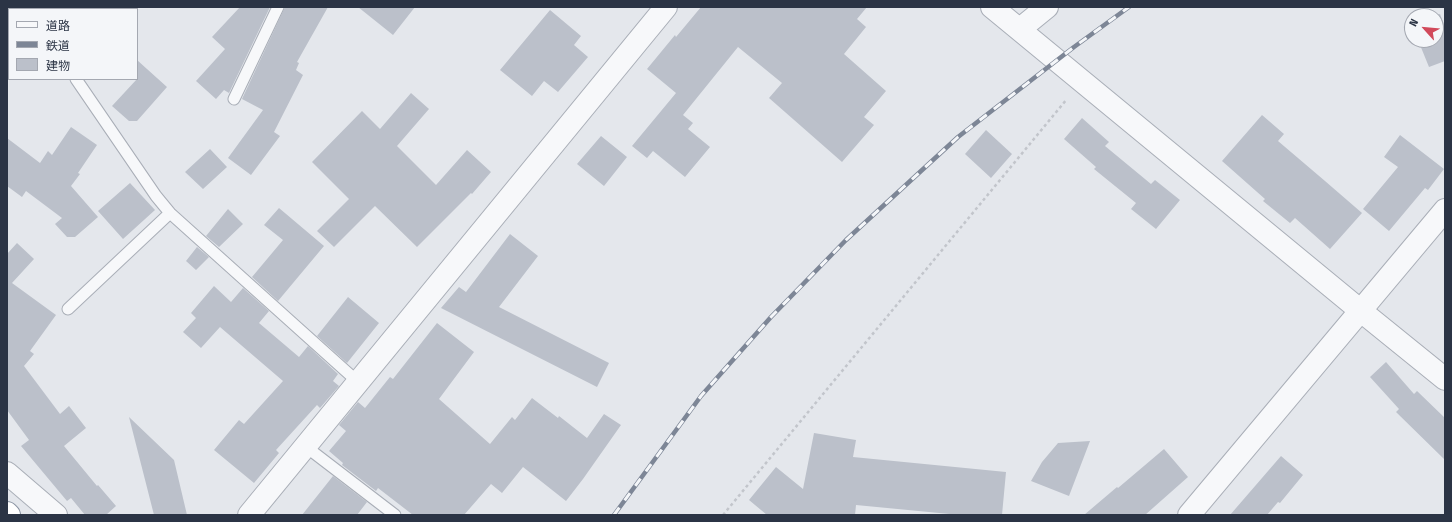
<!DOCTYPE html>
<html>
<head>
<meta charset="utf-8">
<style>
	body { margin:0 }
	#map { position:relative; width:1452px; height:522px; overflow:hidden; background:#e4e7ec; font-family:"Fira Sans Condensed","Noto Sans JP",sans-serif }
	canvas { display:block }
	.frame { position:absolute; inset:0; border:8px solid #2b3445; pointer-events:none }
	.legend { position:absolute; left:8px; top:8px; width:130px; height:72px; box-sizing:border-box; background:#f4f6f9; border:1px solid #a4a8b1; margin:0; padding:5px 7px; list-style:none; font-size:12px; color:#2b3445 }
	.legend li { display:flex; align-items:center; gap:8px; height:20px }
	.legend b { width:20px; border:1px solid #a4a8b1 }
	.north { position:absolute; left:1404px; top:8px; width:40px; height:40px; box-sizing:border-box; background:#f4f6f9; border:1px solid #a4a8b1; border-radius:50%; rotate:297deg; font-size:11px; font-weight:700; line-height:16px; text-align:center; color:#2b3445 }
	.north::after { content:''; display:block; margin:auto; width:14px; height:18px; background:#d1495b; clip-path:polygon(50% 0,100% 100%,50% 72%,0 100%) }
</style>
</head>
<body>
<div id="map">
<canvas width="1452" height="522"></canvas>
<div class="frame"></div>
<ul class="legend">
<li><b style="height:5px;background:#f7f8fa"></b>道路</li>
<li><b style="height:5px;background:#7d8696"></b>鉄道</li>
<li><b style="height:11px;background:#bbc0ca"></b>建物</li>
</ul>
<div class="north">N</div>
</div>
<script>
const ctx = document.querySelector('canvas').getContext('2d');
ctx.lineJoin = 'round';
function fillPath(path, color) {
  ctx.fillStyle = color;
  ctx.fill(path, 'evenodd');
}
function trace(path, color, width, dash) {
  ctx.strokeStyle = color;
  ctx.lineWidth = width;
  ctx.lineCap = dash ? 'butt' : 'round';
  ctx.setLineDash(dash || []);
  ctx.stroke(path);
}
fillPath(new Path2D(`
	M 240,7 L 270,7 L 229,93 L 224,90 L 216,99 L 196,81 L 225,49 L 212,37 Z
	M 285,7 L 328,7 L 297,62 L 299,63 L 296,70 L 303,75 L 274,132 L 280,136 L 251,175 L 228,158 L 263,110 L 242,99 Z
	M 358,7 L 415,7 L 393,35 Z
	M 701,7 L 867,7 L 857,19 L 866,27 L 844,54 L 886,91 L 864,117 L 874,125 L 842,162 L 769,98 L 782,83 L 738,47 L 683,115 L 693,123 L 688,129 L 710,147 L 685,177 L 653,151 L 647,158 L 632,146 L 676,93 L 647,69 L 675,35 L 676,37 Z
	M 550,10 L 581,36 L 574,45 L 588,57 L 558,92 L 544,81 L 532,96 L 500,70 Z
	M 1440,14 L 1445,27 L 1445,61 L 1429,67 L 1418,40 L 1436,40 L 1435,16 Z
	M 137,60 L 167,87 L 137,121 L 129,121 L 112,106 L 137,79 Z
	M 411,93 L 429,109 L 397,146 L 436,185 L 467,150 L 491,172 L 472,194 L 471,193 L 417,247 L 375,206 L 334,247 L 317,231 L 349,199 L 312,162 L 362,111 L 380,129 Z
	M 1262,115 L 1284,134 L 1278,141 L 1325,181 L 1362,213 L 1330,249 L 1295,218 L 1290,223 L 1263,201 L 1265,199 L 1222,161 Z
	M 1082,118 L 1109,142 L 1105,146 L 1151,184 L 1155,180 L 1180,200 L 1156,229 L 1131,209 L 1136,203 L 1094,169 L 1096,167 L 1064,139 Z
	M 71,127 L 97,145 L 78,173 L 80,174 L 71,186 L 98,217 L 75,237 L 67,237 L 55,224 L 62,218 L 26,191 L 22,197 L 7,186 L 7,138 L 40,163 L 48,151 L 52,155 Z
	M 986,130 L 1012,154 L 991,178 L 965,154 Z
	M 1400,135 L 1444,169 L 1428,190 L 1425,188 L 1389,231 L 1363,209 L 1398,167 L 1384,157 Z
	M 601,136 L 627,157 L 604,186 L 577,164 Z
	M 210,149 L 227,167 L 203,189 L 185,172 Z
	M 130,183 L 155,210 L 123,239 L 98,211 Z
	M 279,208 L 324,246 L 278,301 L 252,277 L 283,240 L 264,225 Z
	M 228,209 L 243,224 L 219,247 L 206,236 Z
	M 510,234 L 538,256 L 499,307 L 609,363 L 597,387 L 441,308 L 459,287 L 466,292 Z
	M 17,243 L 34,259 L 12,283 L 56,315 L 30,351 L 34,354 L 24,366 L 60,414 L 69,406 L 86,428 L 64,446 L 97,486 L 98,485 L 116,506 L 106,515 L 85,515 L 71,498 L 67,501 L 21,446 L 29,440 L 7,410 L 7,254 Z
	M 197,247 L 209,257 L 196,270 L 186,261 Z
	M 214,286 L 231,302 L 243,288 L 269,311 L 259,323 L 299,357 L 308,346 L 338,374 L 333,381 L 339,386 L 320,408 L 317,405 L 276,450 L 279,453 L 254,483 L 214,450 L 239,420 L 244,424 L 283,381 L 220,327 L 201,348 L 183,332 L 196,318 L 191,313 Z
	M 348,297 L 379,323 L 347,363 L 317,336 Z
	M 437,323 L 474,352 L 439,399 L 490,444 L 512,417 L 515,420 L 532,398 L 558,418 L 559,416 L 587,438 L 604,414 L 621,425 L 583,479 L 566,501 L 523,467 L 502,493 L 491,484 L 464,515 L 413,515 L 378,488 L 376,491 L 342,465 L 343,463 L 329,451 L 346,431 L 339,425 L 358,402 L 365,408 L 390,377 L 393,379 Z
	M 1386,362 L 1414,394 L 1417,391 L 1445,418 L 1445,460 L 1396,412 L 1399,409 L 1370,377 Z
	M 129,417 L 174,460 L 187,515 L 154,515 Z
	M 814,433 L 856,440 L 853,457 L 1006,472 L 1002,515 L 960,515 L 856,505 L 855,515 L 767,515 L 749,500 L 776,467 L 803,489 Z
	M 1090,441 L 1069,496 L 1031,481 L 1042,462 L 1058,443 Z
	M 1164,449 L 1188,477 L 1145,515 L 1084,515 L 1117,487 L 1118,488 Z
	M 1281,456 L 1303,475 L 1280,503 L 1278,502 L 1267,515 L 1230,515 Z
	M 333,476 L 367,502 L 357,515 L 302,515 Z`), '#bbc0ca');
const service = new Path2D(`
	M 14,7 L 16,9
	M 76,79 L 156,196 L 170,213 L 358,382
	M 234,99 L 278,7
	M 68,309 L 170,213
	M 305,446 L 395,515`);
const minor = new Path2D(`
	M 1020,29 L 1047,7
	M 1361,311 L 1445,379
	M 7,473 L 56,515`);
const tertiary = new Path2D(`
	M 992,7 L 1361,311
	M 249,515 L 666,7
	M 1189,515 L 1445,210`);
const trunk = new Path2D(`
	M 7,513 L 9,515`);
trace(service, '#a9aeb7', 13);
trace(minor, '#a9aeb7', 24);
trace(tertiary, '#a9aeb7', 24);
trace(trunk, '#8b94a3', 24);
trace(new Path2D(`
	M 723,515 L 1067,99`), '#c2c5cb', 2.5, [3, 3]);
trace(service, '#f7f8fa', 11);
trace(minor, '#f7f8fa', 22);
trace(tertiary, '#f7f8fa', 22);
trace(trunk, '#fff', 22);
const rail = new Path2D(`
	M 614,515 L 701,396 L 771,317 L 846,240 L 958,137 L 1074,47 L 1129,7`);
trace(rail, '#7d8696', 4.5);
trace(rail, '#f4f6f9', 3, [9]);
</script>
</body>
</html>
